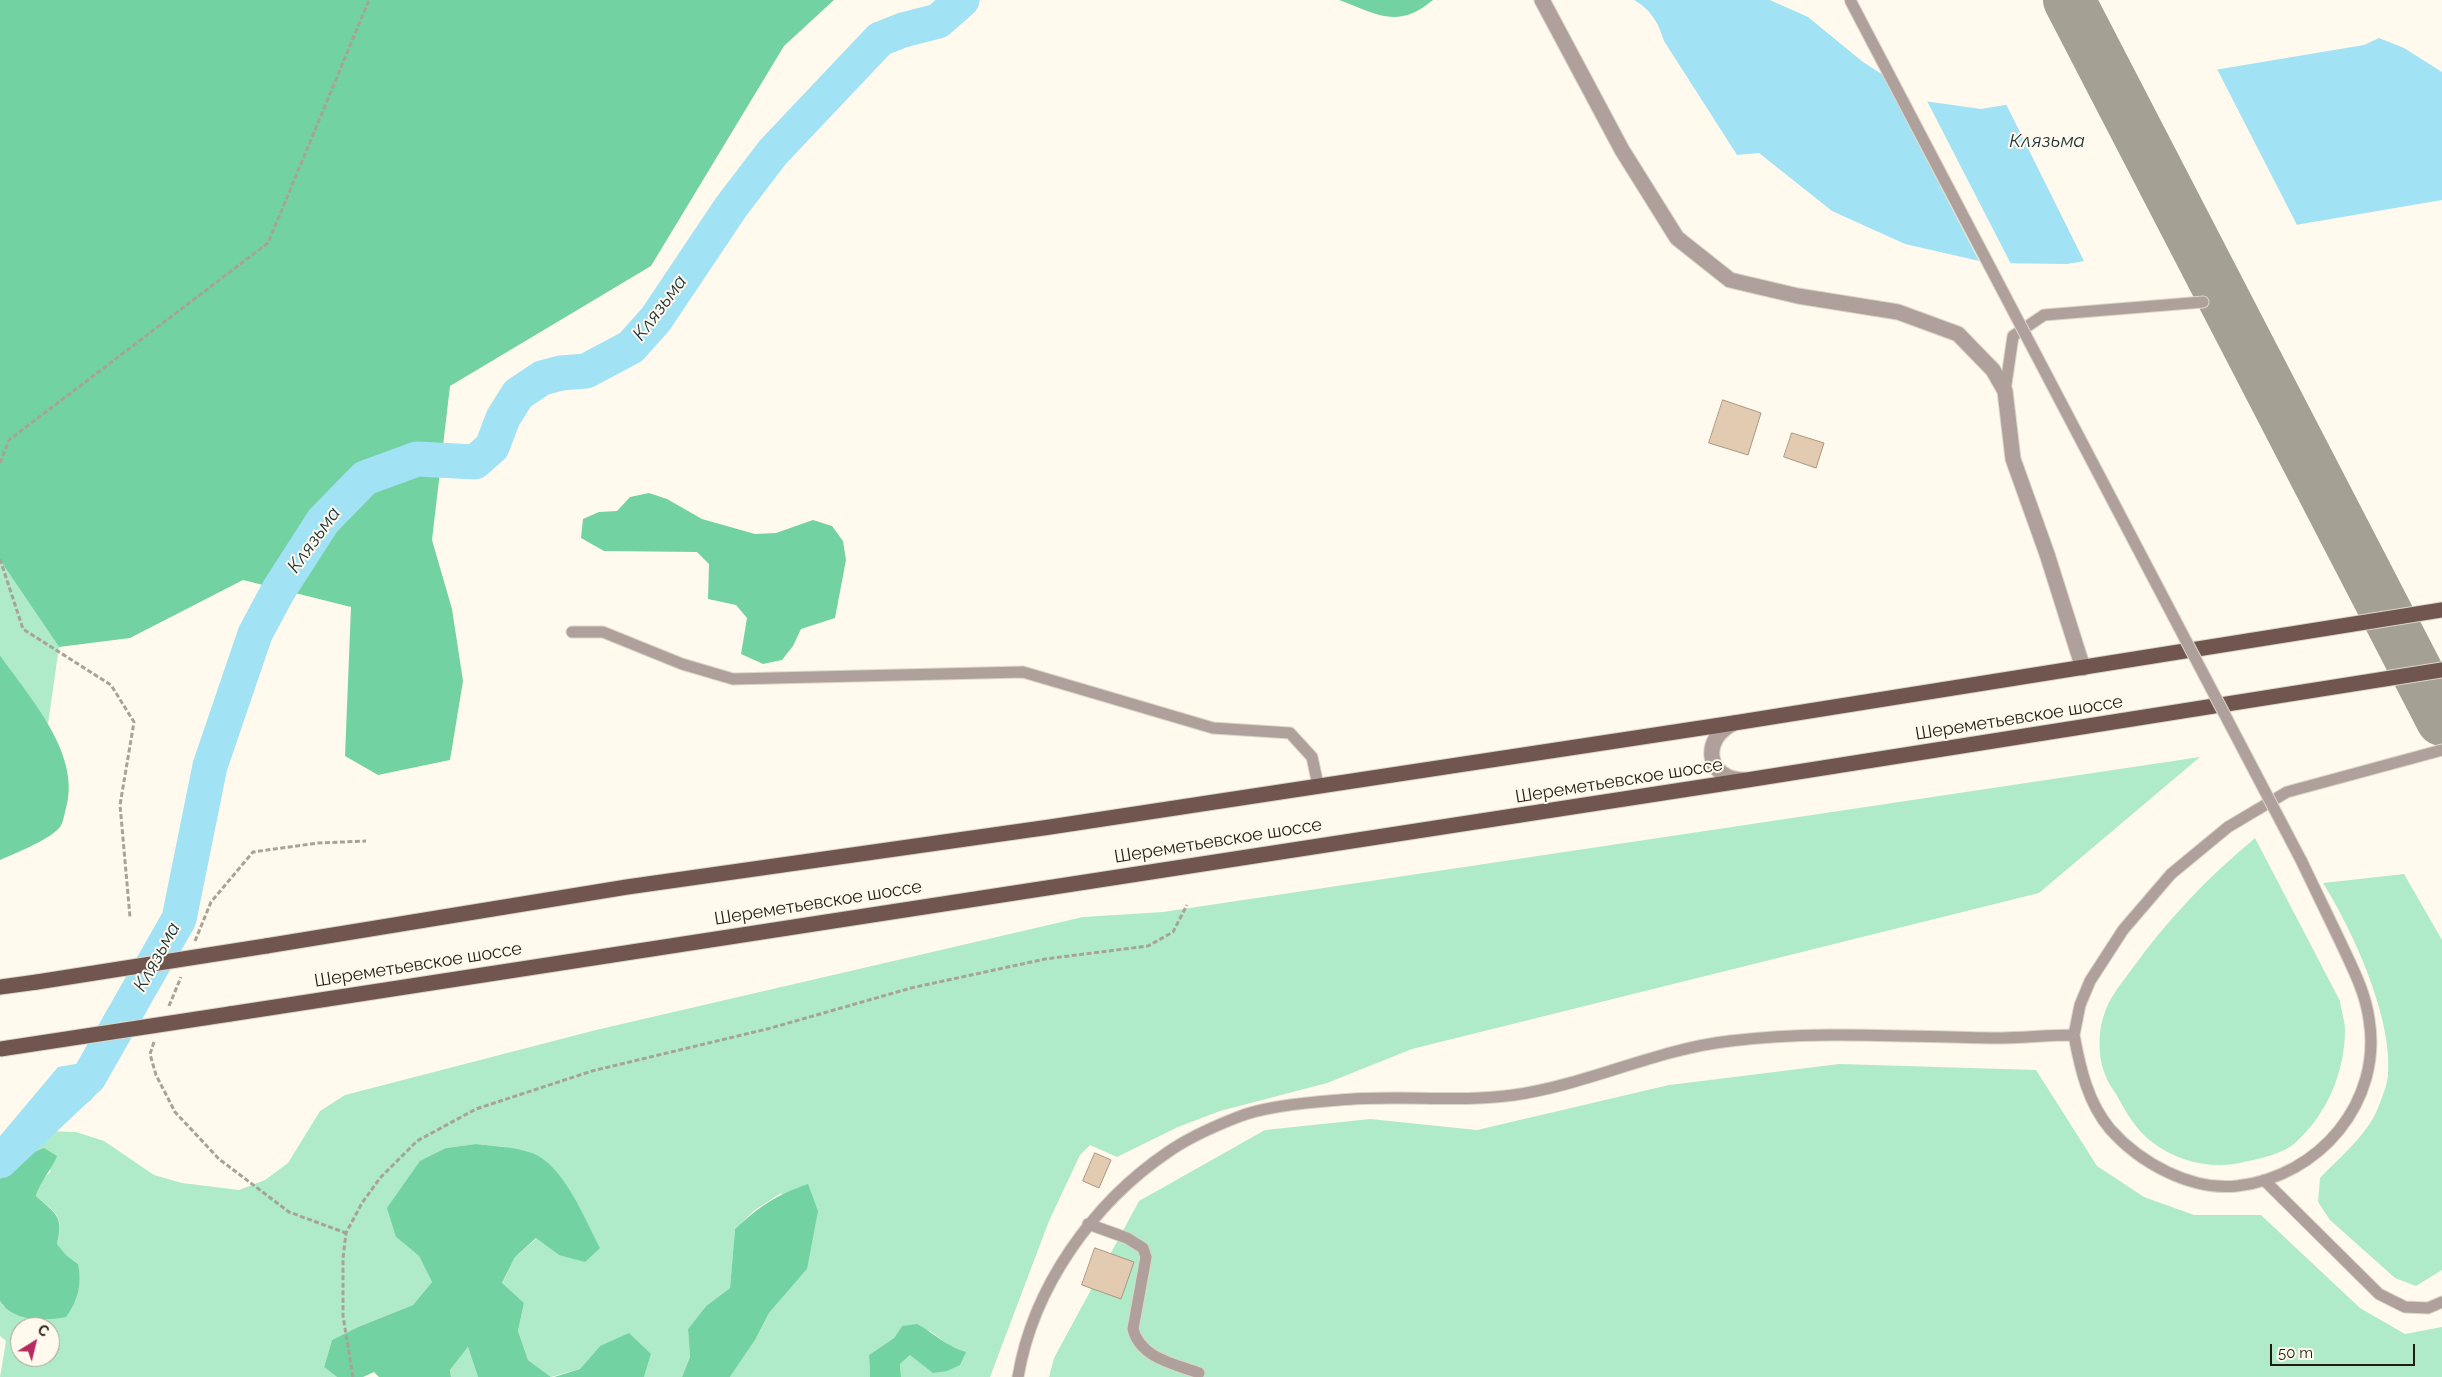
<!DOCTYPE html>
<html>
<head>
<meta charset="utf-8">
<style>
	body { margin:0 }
	#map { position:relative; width:2442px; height:1377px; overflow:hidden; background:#fffaed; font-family:Raleway,sans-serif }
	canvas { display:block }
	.north { position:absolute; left:10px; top:1317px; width:50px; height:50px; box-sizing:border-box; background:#fffaed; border:1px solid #a6a195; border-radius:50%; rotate:36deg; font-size:14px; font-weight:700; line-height:20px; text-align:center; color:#201c10 }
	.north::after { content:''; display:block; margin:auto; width:18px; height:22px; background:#b72a5f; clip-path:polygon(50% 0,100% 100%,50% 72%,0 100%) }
	.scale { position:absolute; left:2270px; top:1344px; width:145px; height:22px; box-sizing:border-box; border:2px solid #201c10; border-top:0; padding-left:6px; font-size:15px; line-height:18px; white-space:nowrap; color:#201c10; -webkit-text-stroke:4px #fffaed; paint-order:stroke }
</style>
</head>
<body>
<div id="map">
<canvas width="2442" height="1377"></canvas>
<div class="north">С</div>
<div class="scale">50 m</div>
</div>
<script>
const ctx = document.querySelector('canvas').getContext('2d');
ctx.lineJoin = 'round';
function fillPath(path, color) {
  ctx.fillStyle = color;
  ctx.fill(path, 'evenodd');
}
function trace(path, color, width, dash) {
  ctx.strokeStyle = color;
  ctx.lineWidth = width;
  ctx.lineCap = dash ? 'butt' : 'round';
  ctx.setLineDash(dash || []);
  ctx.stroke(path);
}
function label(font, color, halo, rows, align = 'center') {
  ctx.font = font + ' Raleway,sans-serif';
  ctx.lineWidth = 4;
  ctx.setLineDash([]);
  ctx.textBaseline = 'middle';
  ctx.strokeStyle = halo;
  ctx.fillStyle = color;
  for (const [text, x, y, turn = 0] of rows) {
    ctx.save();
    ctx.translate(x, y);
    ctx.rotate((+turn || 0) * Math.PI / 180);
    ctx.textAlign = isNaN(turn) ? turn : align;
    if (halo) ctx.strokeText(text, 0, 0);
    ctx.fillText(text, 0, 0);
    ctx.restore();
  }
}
fillPath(new Path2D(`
	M 0,560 L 59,647 L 48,724 L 0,655 Z
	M 2200,757 L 2039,893 L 1412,1049 L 1327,1083 L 1220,1111 L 1178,1127 L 1117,1157 L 1090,1145 L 1080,1155 L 1049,1221 L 990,1377 L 901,1377 L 900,1364 L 910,1355 L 966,1353 L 953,1348 L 930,1331 L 902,1326 L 894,1338 L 869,1355 L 870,1377 L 730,1377 L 755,1340 L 769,1313 L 807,1269 L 781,1193 L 755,1210 L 735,1229 L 730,1288 L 706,1306 L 688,1329 L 690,1357 L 682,1377 L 644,1377 L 651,1354 L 600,1346 L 580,1369 L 551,1377 L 528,1360 L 518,1331 L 524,1303 L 502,1284 L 515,1257 L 537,1238 L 559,1255 L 506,1147 L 476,1144 L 446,1148 L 396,1237 L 419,1256 L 432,1282 L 413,1305 L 358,1327 L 332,1340 L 324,1367 L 337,1377 L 0,1377 L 6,1341 L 0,1336 L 0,1301 L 4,1307 L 78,1264 L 66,1255 L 57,1244 C 65,1216 56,1213 36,1196 L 40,1182 L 51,1171 L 31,1153 C 21,1163 9,1168 0,1179 L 0,1162 L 45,1131 L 76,1132 L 104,1141 L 154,1175 L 182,1183 L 239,1190 L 265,1180 L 288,1163 L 320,1111 L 345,1095 L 596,1030 L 1083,917 L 1163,912 ZM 20,1327 L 50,1327 L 50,1357 L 20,1357 Z
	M 2255,838 L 2340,1001 C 2341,1010 2345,1021 2345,1030 C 2345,1073 2326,1116 2294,1144 C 2282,1154 2259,1159 2244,1162 C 2214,1170 2177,1162 2152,1142 C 2135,1129 2126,1112 2116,1094 C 2112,1088 2107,1081 2105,1074 C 2098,1058 2098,1031 2104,1015 C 2108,1000 2120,985 2129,973 C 2165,922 2207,878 2255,838 Z
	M 2404,874 L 2442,940 L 2442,1270 L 2416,1286 L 2395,1278 L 2330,1220 L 2318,1202 L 2320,1178 C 2340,1157 2367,1135 2378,1108 C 2382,1098 2387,1085 2388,1075 C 2393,1018 2353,931 2323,883 Z
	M 1839,1064 L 2036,1070 L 2097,1166 L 2144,1197 L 2194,1215 L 2261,1215 L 2360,1308 L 2405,1334 L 2442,1327 L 2442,1377 L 1049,1377 L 1054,1358 L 1139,1201 L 1265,1130 L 1370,1119 L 1477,1130 L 1669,1085 Z
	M 468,1347 L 478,1377 L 451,1377 L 450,1370 Z`), '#afebc9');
fillPath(new Path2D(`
	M 0,0 L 834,0 L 784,46 L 651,266 L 450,386 L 432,540 L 452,609 L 463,681 L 450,760 L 378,775 L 345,756 L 351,607 L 243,580 L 130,638 L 59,647 L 0,560 Z
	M 1339,0 L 1433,0 C 1397,30 1377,14 1339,0 Z
	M 649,493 L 667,499 L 702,519 L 755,534 L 776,533 L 813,520 L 832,526 L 843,541 L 846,560 L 835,618 L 801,629 L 793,646 L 782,660 L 763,664 L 741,654 L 747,618 L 736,605 L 708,599 L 709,564 L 697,552 L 604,551 L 581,538 L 583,519 L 599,512 L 617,511 L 630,497 Z
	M 0,655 C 30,699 84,756 65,812 C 64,816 63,823 60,827 C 51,839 14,854 0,860 Z
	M 476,1144 C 494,1146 514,1147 532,1153 C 564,1165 585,1220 600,1248 L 585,1262 L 559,1255 L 536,1238 L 515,1257 L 502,1283 L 524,1303 L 518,1331 L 528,1360 L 551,1377 L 478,1377 L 468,1347 L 450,1370 L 451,1377 L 379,1377 L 374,1372 L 363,1377 L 337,1377 L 324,1367 L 332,1340 L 358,1327 L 413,1305 L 432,1282 L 419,1256 L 396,1237 L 387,1208 L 420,1161 L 446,1148 Z
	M 44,1148 L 57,1156 C 51,1171 40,1181 36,1196 C 56,1214 64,1216 57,1244 L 66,1255 L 78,1264 C 82,1285 78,1300 66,1317 C 45,1321 13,1322 0,1301 L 0,1179 C 9,1167 30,1153 44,1148 Z
	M 808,1184 L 818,1211 L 807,1269 L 769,1313 L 755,1340 L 730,1377 L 682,1377 L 690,1357 L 688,1329 L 706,1306 L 730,1288 L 735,1229 C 760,1206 776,1195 808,1184 Z
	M 917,1324 C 934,1333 947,1347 966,1352 L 960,1365 L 947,1371 L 933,1373 L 910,1355 L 900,1364 L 901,1377 L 870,1377 L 869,1355 L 894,1338 L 902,1326 Z
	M 629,1333 L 651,1354 L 644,1377 L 554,1377 L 580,1369 L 600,1346 Z`), '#73d2a1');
fillPath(new Path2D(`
	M 1634,0 L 1770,0 L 1808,17 L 1863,62 L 1924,101 L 1981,109 L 2364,45 L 2379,38 L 2404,48 L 2442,72 L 2442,200 L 2067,264 L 1988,263 L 1905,244 L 1832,211 L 1759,153 L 1737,155 L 1664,41 C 1658,22 1651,10 1634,0 Z
	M 121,1056 L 91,1100 L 0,1162 L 0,1136 L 58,1067 Z`), '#a2e2f5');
fillPath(new Path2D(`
	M 2216,67 L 2298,227 L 2085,263 L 2005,102 Z
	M 1880,70 L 1926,99 L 2012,266 L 1980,263 Z`), '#fffaed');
trace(new Path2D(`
	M 0,1161 L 89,1077 L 179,919 L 210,766 L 255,634 L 278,591 L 323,521 L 365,478 L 417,459 L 475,462 L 492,447 L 503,418 L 518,394 L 542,378 L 561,373 L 586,371 L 631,347 L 656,319 L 731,207 L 773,152 L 880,39 L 903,30 L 938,21 L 962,0`), '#a2e2f5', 35);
trace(new Path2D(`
	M 2069,0 L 2442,720`), '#a4a093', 52);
const building = new Path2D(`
	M 1723,400 L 1761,413 L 1748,455 L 1709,443 Z
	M 1792,433 L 1824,443 L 1816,468 L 1784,457 Z
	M 1095,1153 L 1111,1160 L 1099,1188 L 1083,1181 Z
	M 1095,1248 L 1134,1262 L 1121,1299 L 1082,1285 Z`);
fillPath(building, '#e3cbb2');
trace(building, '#ac957e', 1);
const lane = new Path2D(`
	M 2005,391 L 2013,336 L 2044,315 L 2203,302
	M 572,632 L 603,632 L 682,664 L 733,679 L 1023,672 L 1213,728 L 1290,733 L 1312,757 L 1318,785
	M 2074,1035 L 2080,1005 L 2090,981 L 2123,930 L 2171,874 L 2228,827 L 2287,792 L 2442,750
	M 2264,1180 L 2379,1294 L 2405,1307 L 2428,1308 L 2442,1302
	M 1088,1224 L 1127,1238 L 1143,1248 L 1146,1257 L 1133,1329 C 1140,1358 1175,1364 1199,1373
	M 1018,1377 C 1033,1287 1093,1203 1168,1152 C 1188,1138 1215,1126 1238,1117 C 1262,1107 1312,1102 1339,1100 C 1397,1094 1456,1103 1514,1095 C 1586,1085 1657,1049 1730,1041 C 1818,1030 1907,1037 1996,1038 C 2022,1038 2048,1035 2074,1035 C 2080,1068 2088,1103 2110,1129 C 2140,1163 2191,1191 2237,1186 C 2319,1177 2383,1102 2369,1019 C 2365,991 2352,967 2340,941 C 2327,914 2314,887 2301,860`);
const street = new Path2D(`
	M 1542,0 L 1622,150 L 1677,238 L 1730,280 L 1798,296 L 1898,312 L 1958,334 L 1993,370 L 2005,391 L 2013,459 L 2047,554 L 2083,668
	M 1734,723 C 1700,739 1706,780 1745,780`);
const primary = new Path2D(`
	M 266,946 L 627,887 L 1050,827 L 1734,723 L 2442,610
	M 0,987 L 37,982
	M 230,1014 L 1747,780 L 2442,670`);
trace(lane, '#dbd6ca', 13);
trace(street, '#dbd6ca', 17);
trace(primary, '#dbd6ca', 17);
trace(new Path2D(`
	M 0,463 L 9,440 L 268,243 L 369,0
	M 0,559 L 23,629 L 111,685 L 134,722 L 120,805 L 130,917
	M 195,941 L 211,902 L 253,852 L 318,843 L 366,841
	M 169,1006 L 181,977
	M 154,1042 L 150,1054 L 156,1075 L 175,1112 L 219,1159 L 289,1212 L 346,1233
	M 353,1377 L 343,1316 L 343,1258 L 346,1233 L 362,1203 L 380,1178 L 417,1141 L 476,1109 L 592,1071 L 771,1028 L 911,988 L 1045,959 L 1148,946 L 1173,932 L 1187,905`), '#a7a396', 3, [5, 2.5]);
trace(lane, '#afa09b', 11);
trace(street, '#afa09b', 15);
trace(primary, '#70564e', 15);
const laneBridge = new Path2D(`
	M 1850,0 L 2301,860`);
const primaryBridge = new Path2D(`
	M 37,982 L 266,946
	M 0,1049 L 230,1014`);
trace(laneBridge, '#dbd6ca', 13, []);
trace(primaryBridge, '#dbd6ca', 17, []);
trace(laneBridge, '#afa09b', 11);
trace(primaryBridge, '#70564e', 15);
label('18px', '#201c10', '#fffaed', [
	["Шереметьевское шоссе",2019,718,-9],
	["Шереметьевское шоссе",1619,781,-9],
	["Шереметьевское шоссе",1218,841,-9],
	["Шереметьевское шоссе",818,903,-9],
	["Шереметьевское шоссе",418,965,-9]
]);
label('italic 19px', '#1e3339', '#fffaed', [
	["Клязьма",2047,141],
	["Клязьма",660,308,-53],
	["Клязьма",314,540,-54],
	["Клязьма",157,957,-61]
]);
</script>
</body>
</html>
